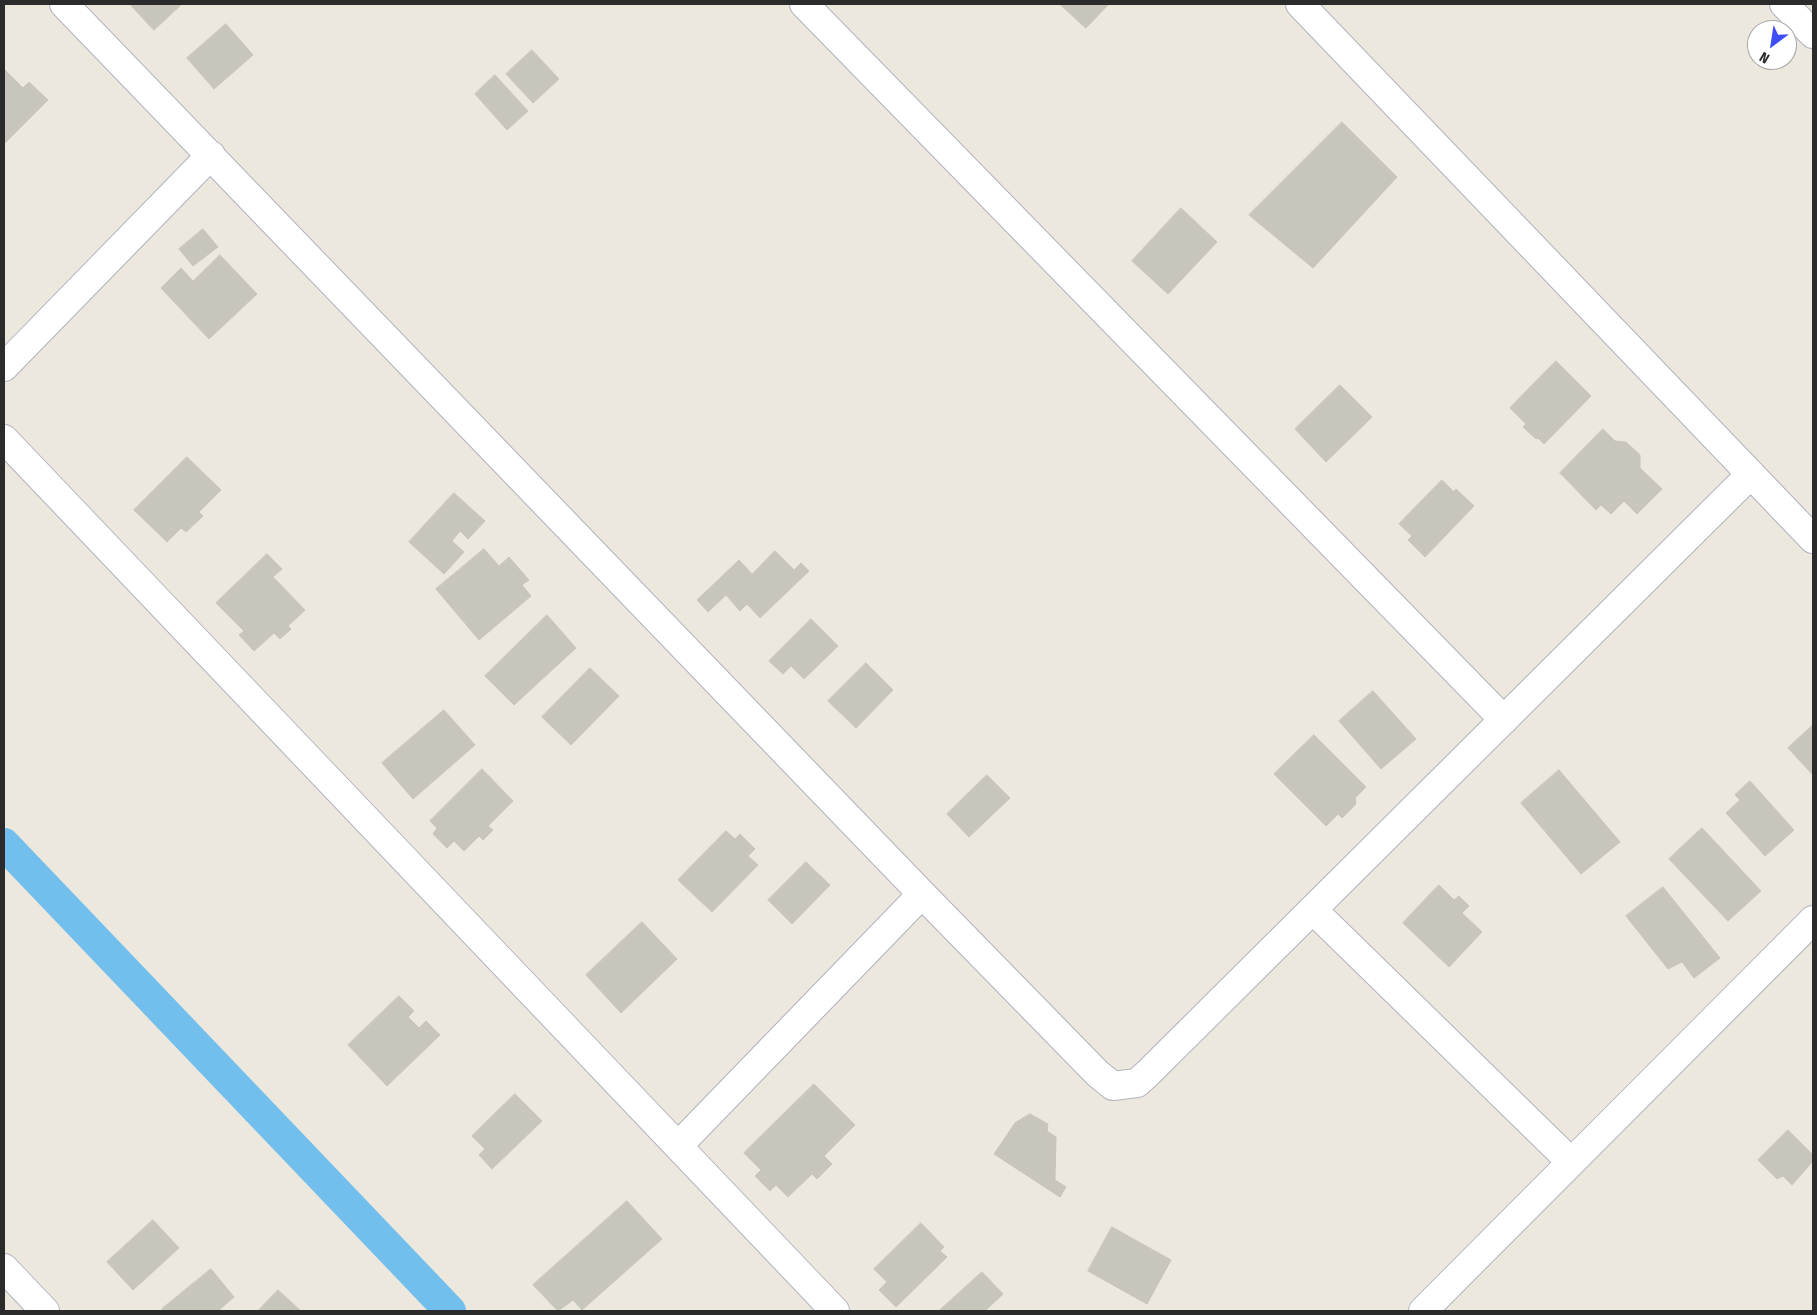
<!DOCTYPE html>
<html>
<head>
<meta charset="utf-8">
<style>
	body { margin:0 }
	#map { position:relative; width:1817px; height:1315px; overflow:hidden; background:#ede8dd; font-family:"Fira Sans Condensed",sans-serif }
	canvas { display:block }
	.frame { position:absolute; inset:0; border:5px solid #2b2b2b; pointer-events:none }
	.north { position:absolute; left:1747px; top:20px; width:50px; height:50px; box-sizing:border-box; background:#fff; border:1px solid #aaa; border-radius:50%; rotate:211deg; font-size:14px; font-weight:700; line-height:20px; text-align:center; color:#2b2b2b }
	.north::after { content:''; display:block; margin:auto; width:18px; height:22px; background:#3f4df8; clip-path:polygon(50% 0,100% 100%,50% 72%,0 100%) }
</style>
</head>
<body>
<div id="map">
<canvas width="1817" height="1315"></canvas>
<div class="frame"></div>
<div class="north">N</div>
</div>
<script>
const ctx = document.querySelector('canvas').getContext('2d');
ctx.lineJoin = 'round';
function trace(path, color, width, dash) {
  ctx.strokeStyle = color;
  ctx.lineWidth = width;
  ctx.lineCap = dash ? 'butt' : 'round';
  ctx.setLineDash(dash || []);
  ctx.stroke(path);
}
function fillPath(path, color) {
  ctx.fillStyle = color;
  ctx.fill(path, 'evenodd');
}
trace(new Path2D(`
	M 4,844 L 450,1311`), '#72bfed', 32);
const building = new Path2D(`
	M 130,4 L 182,4 L 154,30 Z
	M 1060,4 L 1109,4 L 1086,28 Z
	M 226,24 L 253,55 L 214,89 L 187,58 Z
	M 532,50 L 559,79 L 533,103 L 506,74 Z
	M 5,70 L 23,88 L 29,82 L 48,100 L 4,144 L 4,71 Z
	M 495,75 L 528,111 L 507,130 L 475,94 Z
	M 1342,122 L 1397,177 L 1313,268 L 1249,215 Z
	M 1181,208 L 1217,242 L 1168,294 L 1132,261 Z
	M 203,229 L 218,247 L 193,266 L 179,249 Z
	M 220,255 L 257,294 L 209,339 L 161,288 L 181,268 L 193,281 Z
	M 1556,361 L 1591,396 L 1544,444 L 1538,438 L 1536,439 L 1523,427 L 1526,424 L 1510,408 Z
	M 1340,385 L 1372,417 L 1326,462 L 1295,429 Z
	M 1603,429 L 1615,441 L 1626,442 L 1640,455 L 1640,468 L 1662,489 L 1637,514 L 1624,501 L 1611,514 L 1601,505 L 1596,510 L 1560,473 Z
	M 187,457 L 221,490 L 199,512 L 203,516 L 186,532 L 181,528 L 167,542 L 134,510 Z
	M 1442,480 L 1454,492 L 1456,489 L 1474,506 L 1425,557 L 1408,540 L 1412,536 L 1399,524 Z
	M 454,493 L 485,521 L 468,539 L 460,531 L 452,541 L 464,552 L 444,574 L 409,542 Z
	M 484,549 L 499,566 L 509,557 L 529,580 L 522,585 L 531,596 L 479,640 L 436,589 Z
	M 775,551 L 794,570 L 801,563 L 809,571 L 760,618 L 747,604 L 740,611 L 726,595 L 708,612 L 697,600 L 739,560 L 752,574 Z
	M 267,554 L 282,569 L 273,577 L 305,610 L 288,626 L 291,629 L 280,639 L 274,633 L 254,651 L 239,635 L 244,631 L 216,603 Z
	M 547,615 L 576,648 L 514,705 L 485,676 Z
	M 811,619 L 838,646 L 804,679 L 791,666 L 783,674 L 769,661 Z
	M 866,663 L 893,690 L 856,728 L 828,701 Z
	M 590,668 L 619,696 L 571,745 L 542,717 Z
	M 1373,691 L 1416,739 L 1381,769 L 1339,721 Z
	M 444,710 L 475,745 L 413,799 L 382,763 Z
	M 1813,725 L 1813,775 L 1788,748 Z
	M 1314,735 L 1366,787 L 1355,798 L 1356,804 L 1342,818 L 1338,814 L 1326,826 L 1274,774 Z
	M 482,769 L 513,801 L 488,826 L 493,830 L 483,840 L 479,836 L 464,851 L 454,841 L 447,848 L 433,834 L 437,828 L 430,821 Z
	M 1559,770 L 1620,842 L 1581,874 L 1521,803 Z
	M 987,775 L 1010,798 L 969,837 L 947,814 Z
	M 1750,781 L 1794,830 L 1765,856 L 1726,813 L 1740,800 L 1735,795 Z
	M 1702,828 L 1761,891 L 1728,921 L 1669,859 Z
	M 726,831 L 735,839 L 740,834 L 755,849 L 748,856 L 758,865 L 712,912 L 678,880 Z
	M 806,862 L 830,885 L 792,924 L 768,900 Z
	M 1439,885 L 1454,900 L 1459,896 L 1469,906 L 1462,913 L 1482,932 L 1449,967 L 1403,923 Z
	M 1663,887 L 1720,958 L 1694,978 L 1682,962 L 1668,969 L 1626,916 Z
	M 642,922 L 677,959 L 621,1013 L 586,975 Z
	M 399,996 L 414,1011 L 408,1017 L 419,1028 L 426,1021 L 440,1035 L 387,1086 L 348,1045 Z
	M 814,1084 L 855,1125 L 824,1156 L 832,1164 L 817,1179 L 812,1174 L 788,1197 L 776,1185 L 770,1191 L 755,1176 L 761,1170 L 744,1153 Z
	M 515,1094 L 542,1121 L 492,1169 L 479,1155 L 485,1149 L 472,1136 Z
	M 1030,1114 L 1048,1124 L 1047,1131 L 1056,1137 L 1055,1180 L 1066,1187 L 1060,1197 L 994,1154 L 1015,1123 Z
	M 1788,1130 L 1813,1155 L 1813,1161 L 1792,1185 L 1783,1176 L 1777,1179 L 1758,1160 Z
	M 627,1201 L 662,1239 L 582,1310 L 573,1300 L 558,1311 L 533,1285 Z
	M 153,1220 L 179,1248 L 133,1290 L 107,1262 Z
	M 921,1223 L 944,1247 L 940,1251 L 947,1257 L 896,1307 L 879,1290 L 887,1282 L 874,1269 Z
	M 1112,1227 L 1171,1260 L 1147,1304 L 1088,1271 Z
	M 211,1269 L 234,1297 L 218,1311 L 163,1311 L 162,1309 Z
	M 982,1272 L 1003,1294 L 985,1311 L 939,1311 Z
	M 278,1290 L 301,1311 L 258,1311 Z`);
fillPath(building, '#c8c5bd');
trace(building, '#c8c4b7', 1);
const street = new Path2D(`
	M 64,4 L 922,894 L 1098,1074 L 1113,1086 L 1137,1083 L 1147,1074 L 1751,474
	M 804,4 L 1504,720
	M 1300,4 L 1813,539
	M 1784,4 L 1813,34
	M 4,367 L 211,155
	M 4,439 L 835,1311
	M 1313,910 L 1571,1162
	M 678,1146 L 922,894
	M 4,1268 L 45,1311
	M 1423,1311 L 1813,920`);
trace(street, '#b1b2bf', 30);
trace(street, '#fff', 28);
</script>
</body>
</html>
